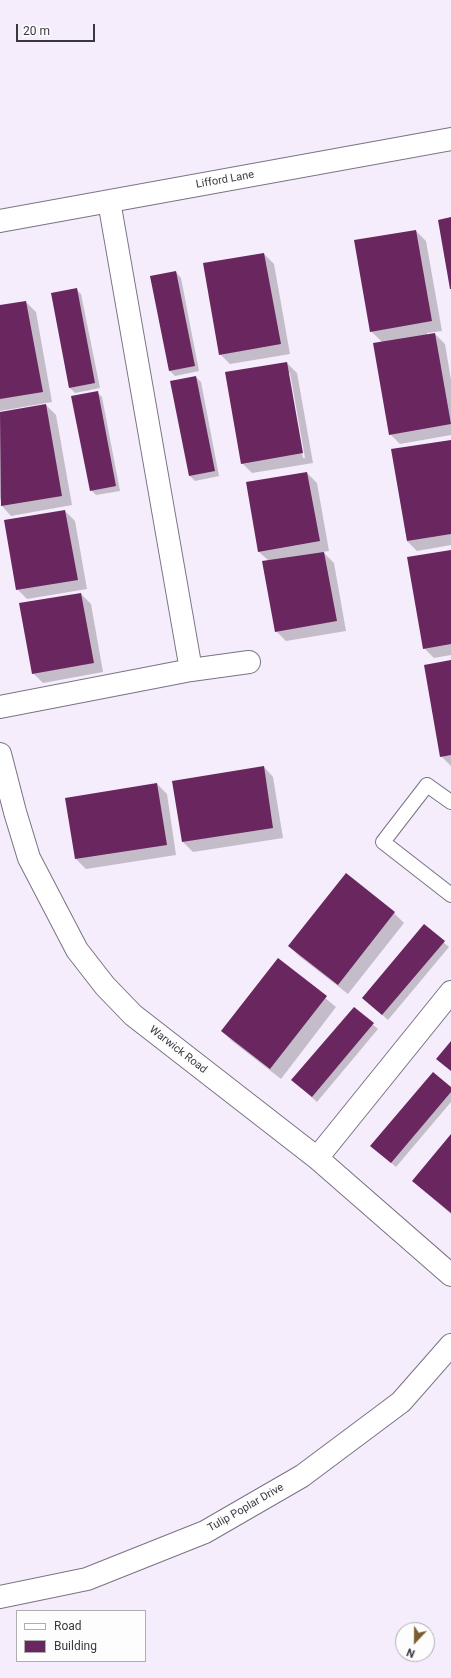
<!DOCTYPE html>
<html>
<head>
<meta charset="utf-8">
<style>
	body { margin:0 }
	#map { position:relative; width:451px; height:1678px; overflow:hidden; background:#f5ecfc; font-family:Roboto,sans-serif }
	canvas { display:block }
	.legend { position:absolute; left:16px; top:1610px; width:130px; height:52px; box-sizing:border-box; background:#fdfdfd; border:1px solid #afaeb1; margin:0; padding:5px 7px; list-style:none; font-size:12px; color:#3b373f }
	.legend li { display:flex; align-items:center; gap:8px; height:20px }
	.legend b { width:20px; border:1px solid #afaeb1 }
	.north { position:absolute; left:395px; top:1622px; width:40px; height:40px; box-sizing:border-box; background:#fdfdfd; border:1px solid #afaeb1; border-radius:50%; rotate:202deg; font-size:11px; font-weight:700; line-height:16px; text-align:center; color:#3b373f }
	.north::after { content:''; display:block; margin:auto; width:14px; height:18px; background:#7b5c31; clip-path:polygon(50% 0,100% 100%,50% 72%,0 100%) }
	.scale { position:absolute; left:16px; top:24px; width:79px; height:18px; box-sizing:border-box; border:2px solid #3b373f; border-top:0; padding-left:5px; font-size:12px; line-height:14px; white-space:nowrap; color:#3b373f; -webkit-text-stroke:3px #fdfdfd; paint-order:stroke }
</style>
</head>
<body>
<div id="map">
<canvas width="451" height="1678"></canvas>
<ul class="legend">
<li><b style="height:5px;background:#fff"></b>Road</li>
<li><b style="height:11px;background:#6a265f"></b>Building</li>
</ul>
<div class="north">N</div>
<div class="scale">20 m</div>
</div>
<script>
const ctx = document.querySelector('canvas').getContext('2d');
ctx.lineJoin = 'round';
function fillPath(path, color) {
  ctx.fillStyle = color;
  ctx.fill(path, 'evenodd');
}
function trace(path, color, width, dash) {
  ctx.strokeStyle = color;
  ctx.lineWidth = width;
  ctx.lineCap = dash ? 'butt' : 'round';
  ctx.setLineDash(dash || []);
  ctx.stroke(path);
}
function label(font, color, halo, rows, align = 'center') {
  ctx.font = font + ' Roboto,sans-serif';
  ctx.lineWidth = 4;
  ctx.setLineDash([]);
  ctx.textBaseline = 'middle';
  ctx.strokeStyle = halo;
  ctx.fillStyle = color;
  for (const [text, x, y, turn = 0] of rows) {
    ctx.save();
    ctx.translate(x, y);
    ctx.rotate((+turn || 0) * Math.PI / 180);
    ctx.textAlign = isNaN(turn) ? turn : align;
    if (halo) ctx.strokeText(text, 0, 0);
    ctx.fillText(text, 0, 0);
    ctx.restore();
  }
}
fillPath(new Path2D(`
	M 416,231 L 426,241 L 442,331 L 427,333 L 427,335 L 435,334 L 445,344 L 451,380 L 451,435 L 400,444 L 390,434 L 382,342 L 371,331 Z
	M 264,254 L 274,264 L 290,354 L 230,364 L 220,354 Z
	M 176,272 L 181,278 L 199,371 L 175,376 L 170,371 Z
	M 76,289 L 81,294 L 100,388 L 75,393 L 70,388 Z
	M 26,302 L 36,312 L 52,402 L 0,411 L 0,306 Z
	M 287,363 L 297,373 L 313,463 L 252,473 L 242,463 ZM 288,373 L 290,373 L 305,458 L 303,458 Z
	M 196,377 L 201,382 L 219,476 L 195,481 L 190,476 Z
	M 97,392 L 102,397 L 120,491 L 96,495 L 91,490 Z
	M 46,405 L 56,415 L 72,505 L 11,516 L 2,506 L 0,497 L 0,413 Z
	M 451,441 L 451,545 L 417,551 L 407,541 L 392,450 Z
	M 307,473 L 317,483 L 329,551 L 323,552 L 334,563 L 346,631 L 286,641 L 276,631 L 269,561 L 259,552 Z
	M 65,511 L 75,521 L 87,589 L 27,599 L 17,589 Z
	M 451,551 L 451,655 L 434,658 L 424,648 Z
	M 81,594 L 91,604 L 103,672 L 43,683 L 33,673 Z
	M 451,662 L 451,766 L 441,756 Z
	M 264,767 L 273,777 L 283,838 L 193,852 L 183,842 L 173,782 Z
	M 157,784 L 167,794 L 176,855 L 86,869 L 76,859 Z
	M 394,913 L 404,923 L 348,994 L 299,956 L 289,946 Z
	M 424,926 L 449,947 L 388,1020 L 368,1003 Z
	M 278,959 L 336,1007 L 281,1079 L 232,1041 L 222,1031 Z
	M 354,1008 L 378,1029 L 317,1102 L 298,1085 Z
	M 451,1089 L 451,1102 L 396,1167 L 377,1151 Z
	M 451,1136 L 451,1214 L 413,1181 Z`), '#0003');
fillPath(new Path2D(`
	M 451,217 L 451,289 L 450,289 L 438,220 Z
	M 416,230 L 432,321 L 370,332 L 354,240 Z
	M 264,253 L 281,344 L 219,355 L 203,263 Z
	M 176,271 L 195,366 L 169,371 L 150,276 Z
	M 77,288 L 95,383 L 69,388 L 51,293 Z
	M 26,301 L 43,392 L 0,399 L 0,305 Z
	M 435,333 L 451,424 L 389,435 L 373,343 Z
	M 287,362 L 303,453 L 241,464 L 225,372 Z
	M 196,376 L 215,471 L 189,476 L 170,381 Z
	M 98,391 L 116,486 L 90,491 L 71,396 Z
	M 46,404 L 62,496 L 1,506 L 0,412 Z
	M 451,440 L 451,534 L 407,541 L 391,449 Z
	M 307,472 L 320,541 L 258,552 L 246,482 Z
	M 65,510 L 78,580 L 16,590 L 4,520 Z
	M 451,550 L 451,644 L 423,649 L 407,557 Z
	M 324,552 L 337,621 L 275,632 L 262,561 Z
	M 81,593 L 94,663 L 32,674 L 19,603 Z
	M 451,660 L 451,755 L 440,757 L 424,665 Z
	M 264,766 L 273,828 L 182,842 L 172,781 Z
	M 157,783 L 167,845 L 75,859 L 65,798 Z
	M 346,873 L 395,912 L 338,985 L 288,946 Z
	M 424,924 L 445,941 L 382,1015 L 362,998 Z
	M 278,958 L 327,996 L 270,1069 L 221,1031 Z
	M 354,1007 L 374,1023 L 312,1097 L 291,1080 Z
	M 451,1041 L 451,1071 L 436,1059 Z
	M 433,1072 L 451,1087 L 451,1092 L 391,1163 L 370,1146 Z
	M 451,1134 L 451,1213 L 412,1181 Z`), '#6a265f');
const service = new Path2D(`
	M 451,802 L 427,785 L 383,842 L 451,895`);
const minor = new Path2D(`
	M 0,221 L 451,139
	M 191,670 L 249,662
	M 0,707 L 191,670 L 109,201
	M 0,754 L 15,812 L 29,858 L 77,950 L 105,986 L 133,1015 L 317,1158 L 451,1275
	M 317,1158 L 451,992
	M 0,1597 L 87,1579 L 205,1532 L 302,1476 L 401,1402 L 451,1345`);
trace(service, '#7b7283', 16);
trace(minor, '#7b7283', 24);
trace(service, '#fff', 14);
trace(minor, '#fff', 22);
label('11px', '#3b373f', '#fdfdfd', [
	["Lifford Lane",225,180,-10],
	["Warwick Road",178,1050,38],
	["Tulip Poplar Drive",246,1508,-30]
]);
</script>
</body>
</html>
